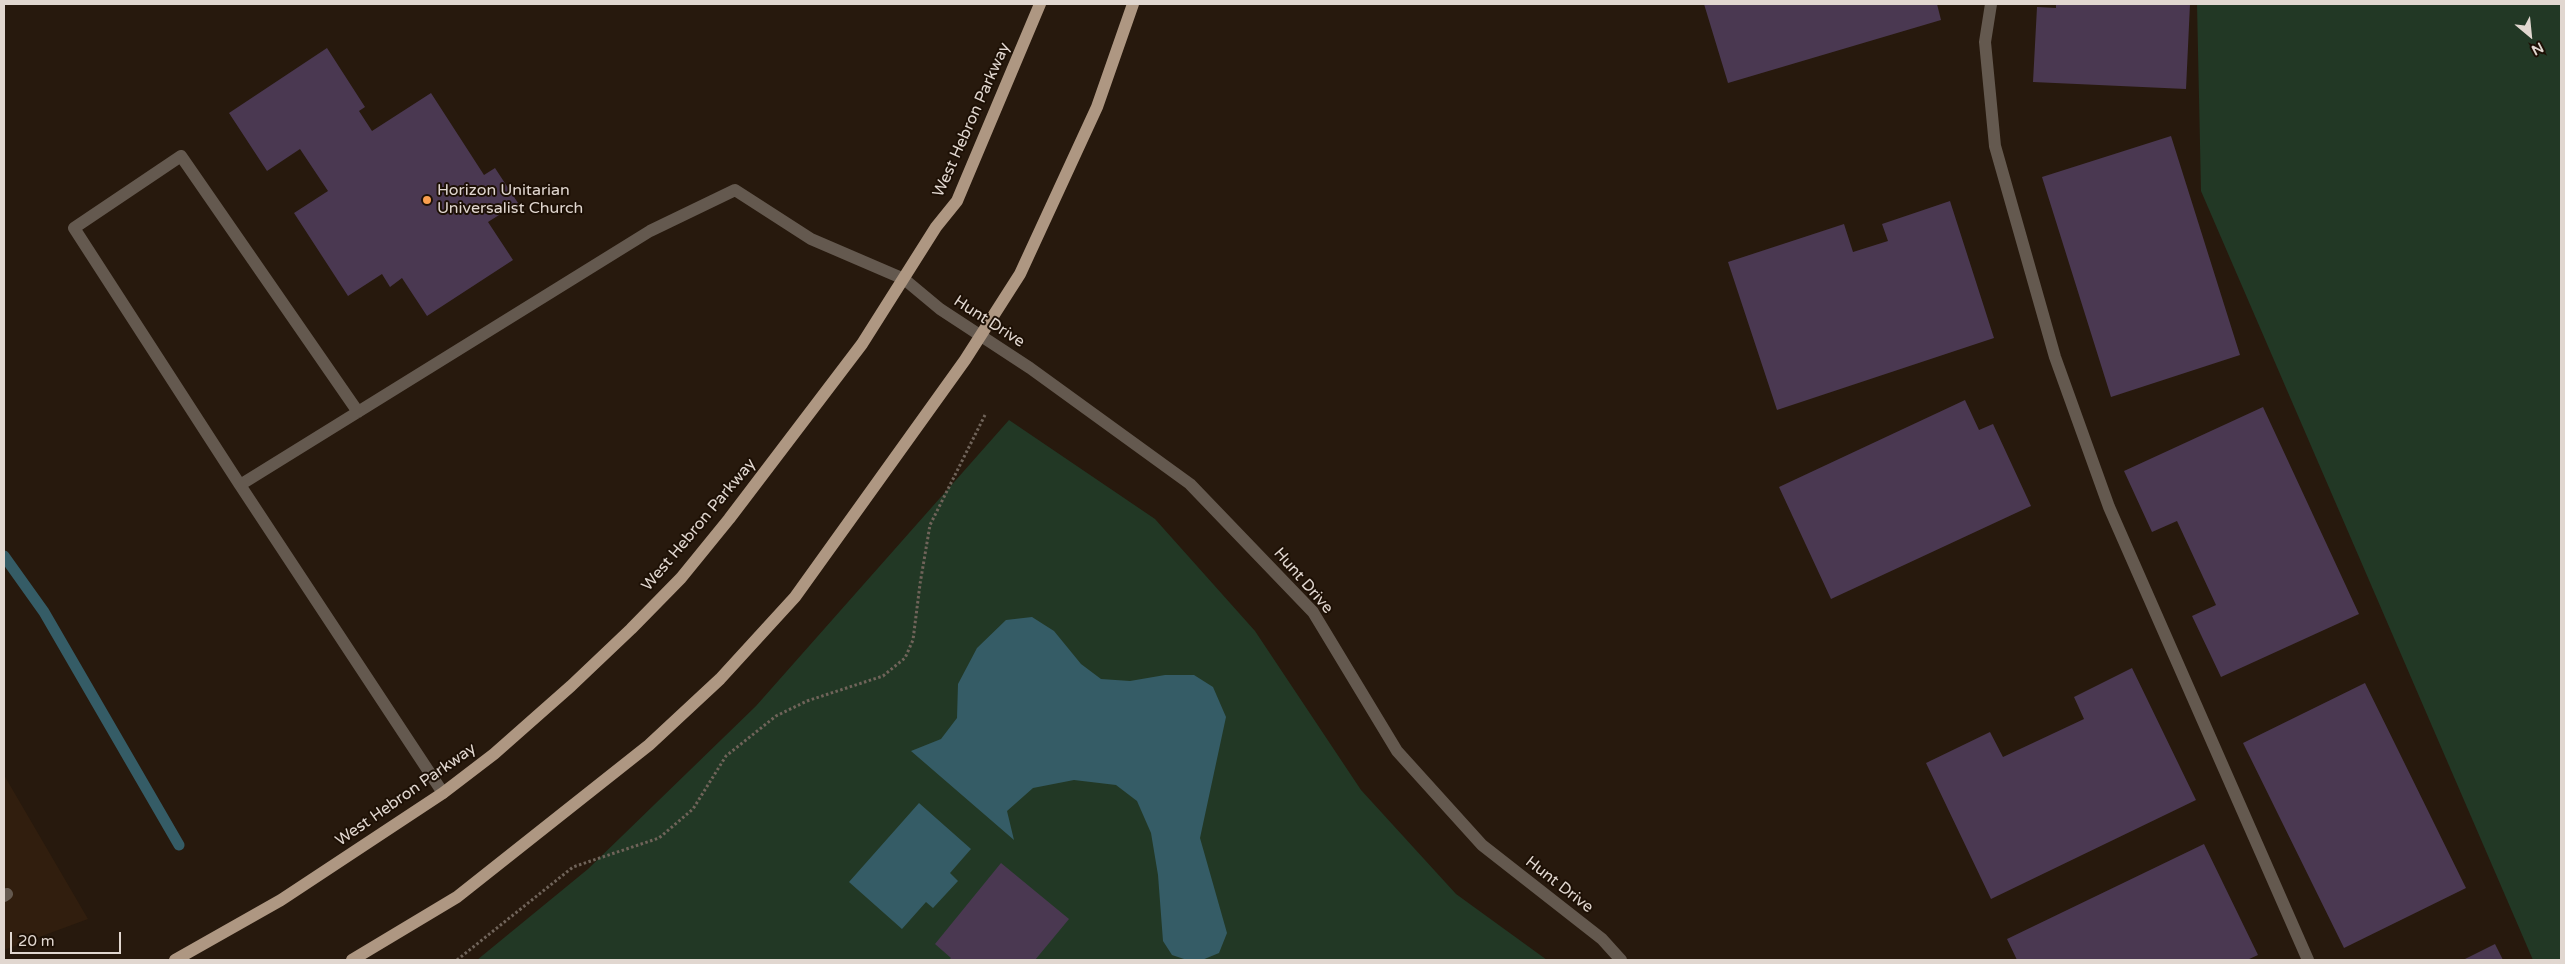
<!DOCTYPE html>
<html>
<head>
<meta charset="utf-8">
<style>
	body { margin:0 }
	#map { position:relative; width:2565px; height:964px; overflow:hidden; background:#27190d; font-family:"Varela Round",sans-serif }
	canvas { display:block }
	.frame { position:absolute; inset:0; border:5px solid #e1d7d0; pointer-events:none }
	.north { position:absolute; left:2505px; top:10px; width:50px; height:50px; -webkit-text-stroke:4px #1d1005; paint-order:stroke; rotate:152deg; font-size:14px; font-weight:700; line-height:20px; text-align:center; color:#e1d7d0 }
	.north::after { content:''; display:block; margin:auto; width:18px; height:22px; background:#e1d7d0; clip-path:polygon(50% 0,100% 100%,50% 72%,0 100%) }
	.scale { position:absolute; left:10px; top:932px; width:111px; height:22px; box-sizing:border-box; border:2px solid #e1d7d0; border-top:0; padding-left:6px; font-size:15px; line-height:18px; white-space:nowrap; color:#e1d7d0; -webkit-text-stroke:4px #1d1005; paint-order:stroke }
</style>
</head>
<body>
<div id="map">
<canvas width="2565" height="964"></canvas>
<div class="frame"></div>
<div class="north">N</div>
<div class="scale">20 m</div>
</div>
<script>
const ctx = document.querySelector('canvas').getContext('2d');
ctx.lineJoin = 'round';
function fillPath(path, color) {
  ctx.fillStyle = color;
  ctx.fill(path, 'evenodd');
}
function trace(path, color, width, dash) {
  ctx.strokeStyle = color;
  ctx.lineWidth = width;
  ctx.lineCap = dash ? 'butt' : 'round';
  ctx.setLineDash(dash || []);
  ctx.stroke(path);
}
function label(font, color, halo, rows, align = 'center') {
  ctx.font = font + ' "Varela Round",sans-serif';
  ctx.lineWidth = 4;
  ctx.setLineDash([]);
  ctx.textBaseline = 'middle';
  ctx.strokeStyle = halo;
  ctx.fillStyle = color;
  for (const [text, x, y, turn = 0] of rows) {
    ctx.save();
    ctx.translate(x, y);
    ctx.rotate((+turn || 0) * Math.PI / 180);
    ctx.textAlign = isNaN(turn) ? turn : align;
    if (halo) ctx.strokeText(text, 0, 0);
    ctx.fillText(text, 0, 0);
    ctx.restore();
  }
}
fillPath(new Path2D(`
	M 4,775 L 88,919 L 4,950 Z`), '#311e0e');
fillPath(new Path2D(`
	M 2197,4 L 2561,4 L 2561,960 L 2533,960 L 2201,191 Z
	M 1009,420 L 1155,519 L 1255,631 L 1361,790 L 1456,894 L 1547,960 L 477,960 L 588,869 L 756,706 Z`), '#223825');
fillPath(new Path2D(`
	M 1032,617 L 1054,631 L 1081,664 L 1101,679 L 1130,681 L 1165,675 L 1194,675 L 1213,687 L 1226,717 L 1200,838 L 1227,933 L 1219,953 L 1202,960 L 1187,960 L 1172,955 L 1163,941 L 1158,875 L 1151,833 L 1137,801 L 1116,785 L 1074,780 L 1033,788 L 1007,811 L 1014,840 L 911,751 L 941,739 L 957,718 L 958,684 L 977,648 L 1006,620 Z
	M 919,803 L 971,849 L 950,873 L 958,881 L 933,908 L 926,902 L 902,929 L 849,882 Z`), '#355c66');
trace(new Path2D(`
	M 4,556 L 44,612 L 179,845`), '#355c66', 11);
fillPath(new Path2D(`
	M 1704,4 L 1937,4 L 1941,20 L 1728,83 Z
	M 2056,4 L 2190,4 L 2186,89 L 2033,82 L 2037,7 L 2056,8 Z
	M 327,48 L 365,107 L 359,111 L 372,131 L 431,93 L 484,175 L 495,168 L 518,203 L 488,222 L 513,260 L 427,316 L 402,278 L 390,287 L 382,274 L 348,296 L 294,213 L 328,191 L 300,149 L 267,171 L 229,113 Z
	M 2171,136 L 2240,355 L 2111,397 L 2042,177 Z
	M 1950,201 L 1994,338 L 1777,410 L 1728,262 L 1844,224 L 1853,252 L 1888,241 L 1882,224 Z
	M 1965,400 L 1979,430 L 1993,424 L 2031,506 L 1831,599 L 1779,487 Z
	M 2263,407 L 2359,614 L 2221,677 L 2192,616 L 2216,605 L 2177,521 L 2152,532 L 2124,471 Z
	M 2132,668 L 2196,800 L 1991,899 L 1926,763 L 1990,732 L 2003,757 L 2084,719 L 2074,697 Z
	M 2365,683 L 2466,888 L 2344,948 L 2243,743 Z
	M 2204,844 L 2258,955 L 2247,960 L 2017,960 L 2007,939 Z
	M 1001,863 L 1069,919 L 1035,960 L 949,960 L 951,958 L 935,944 Z
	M 2495,944 L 2503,960 L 2463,960 Z`), '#4a3851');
trace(new Path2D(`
	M 457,960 L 573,867 L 659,838 L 693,809 L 726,756 L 776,716 L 807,701 L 883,676 L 905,658 L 913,640 L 920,584 L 930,525 L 985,415`), '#70645a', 3, [2.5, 2.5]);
trace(new Path2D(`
	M 1991,4 L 1985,42 L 1995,146 L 2055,357 L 2109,507 L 2308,960
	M 358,412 L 181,156 L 74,228 L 240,485 L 650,231 L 735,190 L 811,239 L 904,279
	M 240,485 L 443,793
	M 4,896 L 7,894`), '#64594f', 12);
trace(new Path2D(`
	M 904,279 L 940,309 L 1030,368 L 1190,484 L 1313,612 L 1397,751 L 1482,845 L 1602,939 L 1621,960`), '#64594f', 12);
trace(new Path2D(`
	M 175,960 L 281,900 L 443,793 L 494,754 L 571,686 L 631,629 L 681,578 L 729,519 L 862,344 L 936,227 L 957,201 L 1040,4
	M 352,960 L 457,897 L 649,745 L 720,679 L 795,597 L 965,360 L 1020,274 L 1097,107 L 1133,4`), '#ae9782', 12);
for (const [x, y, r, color] of [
	[427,200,5,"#fa9f4e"]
]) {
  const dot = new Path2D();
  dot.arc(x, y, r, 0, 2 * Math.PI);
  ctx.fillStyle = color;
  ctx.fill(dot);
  trace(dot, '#1d1005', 2);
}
label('16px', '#e1d7d0', '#1d1005', [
	["West Hebron Parkway",972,120,-66],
	["Hunt Drive",989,322,33],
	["West Hebron Parkway",699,525,-50],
	["Hunt Drive",1303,581,49],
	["West Hebron Parkway",406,795,-35],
	["Hunt Drive",1559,885,38]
]);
label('16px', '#e1d7d0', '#1d1005', [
	["Horizon Unitarian",437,191],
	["Universalist Church",437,209]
], 'left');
</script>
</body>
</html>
